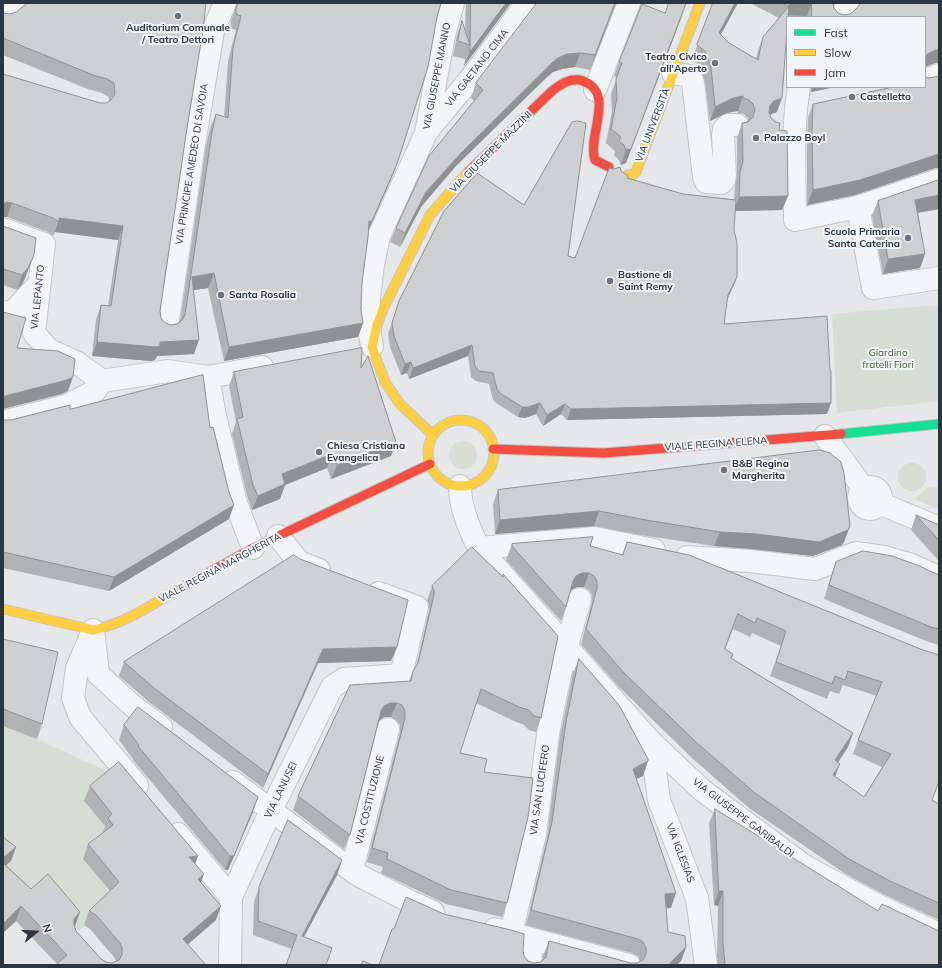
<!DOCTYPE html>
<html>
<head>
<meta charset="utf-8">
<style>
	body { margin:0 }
	#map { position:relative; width:942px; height:968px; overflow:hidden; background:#e5e7e9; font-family:Mulish,sans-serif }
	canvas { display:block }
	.frame { position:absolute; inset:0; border:4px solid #2a3443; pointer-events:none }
	.legend { position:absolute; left:786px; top:16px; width:140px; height:72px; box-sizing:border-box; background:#f2f5f8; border:1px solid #a2a8b0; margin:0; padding:5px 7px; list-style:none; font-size:12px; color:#2a3443 }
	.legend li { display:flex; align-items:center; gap:8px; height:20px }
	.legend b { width:20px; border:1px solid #a2a8b0 }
	.north { position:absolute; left:16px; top:912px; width:40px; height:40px; -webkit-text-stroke:3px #f2f5f8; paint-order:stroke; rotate:72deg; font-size:11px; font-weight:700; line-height:16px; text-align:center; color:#2a3443 }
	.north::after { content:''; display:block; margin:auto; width:14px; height:18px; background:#2a3443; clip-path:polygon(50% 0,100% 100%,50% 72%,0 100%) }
</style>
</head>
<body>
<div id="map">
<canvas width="942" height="968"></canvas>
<div class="frame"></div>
<ul class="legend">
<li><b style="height:5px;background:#16e098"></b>Fast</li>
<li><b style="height:5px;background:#ffcf43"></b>Slow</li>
<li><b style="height:5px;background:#f24e42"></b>Jam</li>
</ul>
<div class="north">N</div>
</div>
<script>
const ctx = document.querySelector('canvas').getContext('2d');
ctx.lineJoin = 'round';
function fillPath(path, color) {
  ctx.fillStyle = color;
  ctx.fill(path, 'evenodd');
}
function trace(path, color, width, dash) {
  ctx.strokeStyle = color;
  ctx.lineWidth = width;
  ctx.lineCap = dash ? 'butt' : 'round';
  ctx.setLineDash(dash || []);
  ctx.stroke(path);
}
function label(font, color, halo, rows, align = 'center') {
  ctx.font = font + ' Mulish,sans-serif';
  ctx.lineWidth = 4;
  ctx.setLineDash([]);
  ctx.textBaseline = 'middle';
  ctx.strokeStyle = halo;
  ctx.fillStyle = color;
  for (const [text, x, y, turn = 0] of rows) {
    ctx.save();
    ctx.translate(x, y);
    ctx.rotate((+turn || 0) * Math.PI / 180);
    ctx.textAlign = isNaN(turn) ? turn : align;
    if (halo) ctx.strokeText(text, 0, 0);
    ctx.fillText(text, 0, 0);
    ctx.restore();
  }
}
fillPath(new Path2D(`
	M 939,305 L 939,401 L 837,413 L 832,314 Z
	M449 455a14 14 0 1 1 28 0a14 14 0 1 1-28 0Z
	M898 477a14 14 0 1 1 28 0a14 14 0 1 1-28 0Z
	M 939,487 L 939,509 L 915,499 L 926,488 Z
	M 3,725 L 37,739 L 115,775 L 107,829 L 105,886 L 113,898 L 79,931 L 42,888 L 40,896 L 3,868 Z`), '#d5ddd5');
const street = new Path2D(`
	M 3,16 L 21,3
	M 840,17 L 846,8 L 852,3
	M 673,73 L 690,76 L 693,83 L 704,177 L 706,182 L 721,183 L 724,180 L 725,176 L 723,135 L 724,129 L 728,125 L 737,125
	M 925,80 L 939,75
	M 799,87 L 796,108 L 794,140 L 795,220 L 858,207 L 939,180
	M 595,90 L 629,3
	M 428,130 L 471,78 L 527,3
	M 858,207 L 873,288 L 939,278
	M 3,229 L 44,244 L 34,333 L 49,350 L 76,362 L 102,381
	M 3,312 L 11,314 L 39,284
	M 167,327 L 194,144 L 213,31 L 225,3
	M 372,346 L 368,324 L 369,298 L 373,265 L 379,236 L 426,133 L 444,35 L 453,3
	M 208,377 L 215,416 L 236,503 L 253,548
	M 102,381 L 168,371 L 208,377 L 262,367
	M 3,422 L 66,406 L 95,391 L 102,381
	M 825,436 L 864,489
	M 460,486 C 460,507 469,529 479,548 L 651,742 L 702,790 L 768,839 L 806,867 L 879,906 L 939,934
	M859 498a11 11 0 1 1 22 0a11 11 0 1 1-22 0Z
	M 879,503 L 939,528
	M 278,536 L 299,562 L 319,570
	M 479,548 L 595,538 L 654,550
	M 687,557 L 750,561 L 815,569 L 856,553 L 884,557 L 909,564 L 934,575 L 939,579
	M 93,630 L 98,674 L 133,706 L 161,727
	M 93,631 L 77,668 L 73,698 L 80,717 L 137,785
	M 651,742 L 659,800 L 697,898 L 706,965
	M 233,782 L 358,875 L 409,901 L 433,912
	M 178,834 L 231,897
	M 352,870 L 388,729
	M 495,929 L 629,965
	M 509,932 L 513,925 L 535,834 L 548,734 L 554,703 L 564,657 L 580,599
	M 230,965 L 231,897 L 271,810 L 332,687 L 344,679 L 401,675 L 417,607 L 379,593
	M 530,965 L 532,940`);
const fast = new Path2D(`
	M 841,434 L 939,424`);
const slow = new Path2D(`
	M 628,175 L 632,175 L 636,172 L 700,3
	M428 453a33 33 0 1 1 66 0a33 33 0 1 1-66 0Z
	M 433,435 L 400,404 L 385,382 L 372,347 L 377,325 L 384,307 L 430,215 L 468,172
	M 3,609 L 93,630 C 123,624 148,607 174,592`);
const jam = new Path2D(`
	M 468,172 L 552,91 C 561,84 571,77 583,81 C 616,93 587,135 595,160 L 609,167
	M 493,449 L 604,453 L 841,434
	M 174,592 L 253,548 L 430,464`);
trace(street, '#c3c5c7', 24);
trace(fast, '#c3c5c7', 11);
trace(slow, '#c3c5c7', 11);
trace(jam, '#c3c5c7', 11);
trace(street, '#f3f5f6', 22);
trace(fast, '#16e098', 9);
trace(slow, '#ffcf43', 9);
trace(jam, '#f24e42', 9);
fillPath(new Path2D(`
	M 237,3 L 441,3 L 397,164 L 391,179 L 369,230 L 362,283 L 361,309 L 363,323 L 358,337 L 224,361 L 208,288 L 194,290 L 194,354 L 157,356 L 155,360 L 151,361 L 92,356 L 96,319 L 101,305 L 108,306 L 118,240 L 55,232 L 53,236 L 48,232 L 7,217 L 5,75 L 100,103 L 106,103 L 109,101 L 109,97 L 102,93 L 88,89 L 3,55 L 3,13 L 187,128 L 160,311 L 161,318 L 164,322 L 170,325 L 177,324 L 180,322 L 206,146 L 210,128 L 216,114 L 224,117 L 228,61 L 236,30 L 230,28 L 231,21 Z
	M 466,3 L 511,3 L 464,66 L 465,59 L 453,56 L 457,35 L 462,21 L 465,30 Z
	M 616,3 L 590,70 L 575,67 L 562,69 L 553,72 L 547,77 L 455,167 L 421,207 L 400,247 L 390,242 L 396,228 L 474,101 L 471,98 L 476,83 Z
	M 712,3 L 738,3 L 721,34 L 729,43 L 756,59 L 758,51 L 763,37 L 779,18 L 750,3 L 835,3 L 834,5 L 834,8 L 838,13 L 844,15 L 939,3 L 939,63 L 935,63 L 925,67 L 925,17 L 807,17 L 807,16 L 788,16 L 777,112 L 770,115 L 771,118 L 779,130 L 788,196 L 782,210 L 735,211 L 734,230 L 737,277 L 733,287 L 727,299 L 724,324 L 827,414 L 567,420 L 561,414 L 543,426 L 536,414 L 525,418 L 518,417 L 496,403 L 493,400 L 489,384 L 476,381 L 471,377 L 468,356 L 409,379 L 407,373 L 401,375 L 390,347 L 388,334 L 399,301 L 568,256 L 575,258 L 621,171 L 627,178 L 683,194 L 734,200 L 735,186 L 737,176 L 737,138 L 742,123 L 748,121 L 748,118 L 744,114 L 738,113 L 738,111 L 727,113 L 710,121 L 705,82 L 700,66 L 692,59 L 712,7 Z
	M 665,13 L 626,163 L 621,165 L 619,160 L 614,155 L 615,151 L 606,143 L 612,112 L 611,94 L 617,77 L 614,76 L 619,62 Z
	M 939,76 L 939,168 L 935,168 L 855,195 L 807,205 L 807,145 L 808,118 L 813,104 L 925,87 L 928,78 L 934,77 Z
	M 811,87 L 835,87 L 811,92 Z
	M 939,180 L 939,209 L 918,213 L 925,254 L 920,268 L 883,274 L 872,215 L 878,201 Z
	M 3,226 L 34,255 L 23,283 L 17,290 L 3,285 Z
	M 361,368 L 391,456 L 331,479 L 327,468 L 285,485 L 280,499 L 252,510 L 248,499 L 232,434 L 236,422 L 229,386 L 234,372 Z
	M 70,409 L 210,428 L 229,519 L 109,591 L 3,568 L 3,419 L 4,420 L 11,420 Z
	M 498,490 L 845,540 L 842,545 L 813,556 L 752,549 L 714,546 L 641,535 L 594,526 L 495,534 L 493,504 Z
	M 916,515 L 939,525 L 939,561 L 911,530 Z
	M 627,542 L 923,650 L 932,800 L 939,804 L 939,920 L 885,895 L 844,873 L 749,808 L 692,758 L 619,687 L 581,644 L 592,602 L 592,595 L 589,590 L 584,587 L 577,587 L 571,590 L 566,607 L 561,621 L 506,560 L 512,544 L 590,546 L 622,555 ZM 733,629 L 750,637 L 752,633 L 781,646 L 770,676 L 827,699 L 830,691 L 839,694 L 843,685 L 877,696 L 858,740 L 853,754 L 882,767 L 864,797 L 835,777 L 838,763 L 848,747 L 853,733 L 731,658 L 725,649 Z
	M 836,562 L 939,575 L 939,645 L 926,641 L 824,599 L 831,576 Z
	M 503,574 L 541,718 L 536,732 L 529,730 L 524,725 L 514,721 L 476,703 L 460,753 L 484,772 L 507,903 L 502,917 L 446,904 L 381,873 L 383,867 L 367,862 L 400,732 L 400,725 L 396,720 L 391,717 L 384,717 L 379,721 L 350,835 L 344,849 L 293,810 L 298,796 L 409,681 L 413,671 L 416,667 L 429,610 L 429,604 L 427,600 L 432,586 L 502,576 Z
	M 3,639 L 42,724 L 37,739 L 3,726 Z
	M 397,647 L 391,661 L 318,663 L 263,788 L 149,702 L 119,676 L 124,662 Z
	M 579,659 L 643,776 L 636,779 L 671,908 L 666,908 L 668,932 L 686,947 L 681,961 L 677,965 L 379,965 L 394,929 L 523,950 L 524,956 L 528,961 L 534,963 L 541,962 L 542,960 L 543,956 L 549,941 L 631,963 L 637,963 L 640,961 L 638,956 L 632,953 L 526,925 L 547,837 L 560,736 L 573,673 Z
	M 124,725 L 253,812 L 228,870 L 225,870 L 133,760 L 133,759 L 119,740 Z
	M 90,786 L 195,864 L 201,882 L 216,920 L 188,944 L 206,965 L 57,964 L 16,921 L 3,933 L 3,837 L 16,847 L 11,861 L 6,865 L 31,889 L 75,927 L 76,931 L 101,959 L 106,962 L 112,963 L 116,961 L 114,957 L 90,929 L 84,925 L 89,911 L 110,891 L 83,859 L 88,844 L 103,833 L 105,826 L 84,801 Z
	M 715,809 L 939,965 L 718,965 L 717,956 L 718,906 L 714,905 L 709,823 Z
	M 342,860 L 337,875 L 304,937 L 292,949 L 253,935 L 254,902 L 259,887 Z`), '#b0b2b4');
fillPath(new Path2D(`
	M 506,3 L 511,3 L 464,66 L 470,52 Z
	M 615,3 L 616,3 L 590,70 L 595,55 Z
	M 687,3 L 626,163 L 621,165 L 626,150 Z
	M 735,3 L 738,3 L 714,47 L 719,33 Z
	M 788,3 L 812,3 L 807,16 L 785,15 L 789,6 Z
	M 939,49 L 939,63 L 935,63 L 925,67 L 925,55 Z
	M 580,53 L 575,67 L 562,69 L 553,72 L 547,77 L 455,167 L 421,207 L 400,247 L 405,233 L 426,192 L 461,153 L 552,63 L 558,58 L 567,54 Z
	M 813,87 L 835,87 L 811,92 Z
	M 743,96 L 738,111 L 727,113 L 710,121 L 715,107 L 733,98 Z
	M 782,98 L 777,112 L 768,115 L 770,105 L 774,101 Z
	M 939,154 L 939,168 L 935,168 L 855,195 L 807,205 L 813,190 Z
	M 397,164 L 391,179 L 366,235 L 369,221 Z
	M 939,195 L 939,209 L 910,214 L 915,200 Z
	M 788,196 L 782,210 L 733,211 L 739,197 Z
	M 6,202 L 12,203 L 7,217 L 3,217 L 3,204 Z
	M 59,218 L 123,226 L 118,240 L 55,232 Z
	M 925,254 L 920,268 L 883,274 L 888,259 Z
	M 34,255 L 23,283 L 17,290 L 22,275 Z
	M 214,273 L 208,288 L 188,291 L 192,277 Z
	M 737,277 L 733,287 L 724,306 L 728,295 Z
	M 363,323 L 358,337 L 224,361 L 229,347 Z
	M 199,340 L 194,354 L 157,356 L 155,360 L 151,361 L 92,356 L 97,342 L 160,342 Z
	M 472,345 L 468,356 L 409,379 L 413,368 Z
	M 411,362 L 407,373 L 401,375 L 405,364 Z
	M 73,377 L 68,391 L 62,394 L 3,409 L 3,397 L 5,396 Z
	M 540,403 L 536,414 L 525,418 L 518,417 L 522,407 Z
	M 831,403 L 827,414 L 567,420 L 571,409 Z
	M 565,404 L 561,414 L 543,426 L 547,415 Z
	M 396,442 L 391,456 L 331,479 L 337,465 Z
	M 332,454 L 327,468 L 285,485 L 280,499 L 252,510 L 258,496 L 282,474 Z
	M 234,505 L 229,519 L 109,591 L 114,577 Z
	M 599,511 L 594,526 L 495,534 L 500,520 Z
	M 850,526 L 845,540 L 842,545 L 813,556 L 752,549 L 714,546 L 720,532 Z
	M 582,573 L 589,573 L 584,587 L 577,587 L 571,590 L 568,596 L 573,581 L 576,576 Z
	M 397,647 L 391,661 L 318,663 L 263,788 L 268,774 L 323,649 Z
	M 390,703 L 397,703 L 391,717 L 384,717 L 379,721 L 381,711 L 384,706 Z
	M 853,733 L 848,747 L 829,775 L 835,760 Z
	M 648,761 L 643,776 L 627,783 L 633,769 Z
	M 840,764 L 834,779 L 833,775 Z
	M 258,797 L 253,812 L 228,870 L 225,870 L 230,856 Z
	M 16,847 L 11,861 L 3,868 L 3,858 Z
	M 198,856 L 193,871 L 189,857 Z
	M 342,860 L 337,875 L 297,950 L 302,936 Z
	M 204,874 L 199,888 L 198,879 Z
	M 719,891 L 723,891 L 718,906 L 714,905 Z
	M 676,893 L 671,908 L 659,909 L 665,894 Z
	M 21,906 L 16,921 L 3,933 L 3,924 Z
	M 221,906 L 216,920 L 178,953 L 183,939 Z
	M 80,912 L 75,926 L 69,933 L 74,919 Z
	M 686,947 L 681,961 L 677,965 L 668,965 Z`), '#909192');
const building = new Path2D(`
	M 28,3 L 206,3 L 203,30 L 187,128 L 160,311 L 161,318 L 164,322 L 170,325 L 177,324 L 182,320 L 185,315 L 212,132 L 216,114 L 228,118 L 233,47 L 241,16 L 236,14 L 236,7 L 238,3 L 441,3 L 437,17 L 428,67 L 397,164 L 372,221 L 369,221 L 368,237 L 362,283 L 361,309 L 363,323 L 229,347 L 214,273 L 192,277 L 199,340 L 160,342 L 160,346 L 156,347 L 97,342 L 101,305 L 111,306 L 123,226 L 59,218 L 59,222 L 53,218 L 12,203 L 6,202 L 3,204 L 3,74 L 100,103 L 106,103 L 111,100 L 115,94 L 114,83 L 107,79 L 93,75 L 3,38 L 3,13 L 10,14 L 16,12 Z
	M 471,3 L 506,3 L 470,52 Z
	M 537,3 L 615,3 L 595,55 L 580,53 L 567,54 L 558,58 L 552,63 L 461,153 L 426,192 L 405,233 L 396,228 L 429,156 L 483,90 L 476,83 Z
	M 669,3 L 686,3 L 631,149 L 626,150 L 624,145 L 619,141 L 621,137 L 611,129 L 617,98 L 616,79 L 622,63 L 619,62 L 642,4 L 665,13 Z
	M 713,3 L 735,3 L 719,33 L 729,43 L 758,60 L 763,37 L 789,6 L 788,17 L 787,17 L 787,29 L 782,98 L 774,101 L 770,105 L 769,112 L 771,118 L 776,122 L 780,123 L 779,130 L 787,131 L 788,196 L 739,197 L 740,172 L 743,161 L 742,123 L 748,122 L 753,117 L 755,110 L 753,104 L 749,100 L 743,98 L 743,96 L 733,98 L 715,107 L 711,67 L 706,52 L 697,45 Z
	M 782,3 L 789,3 L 789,6 Z
	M 812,3 L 833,3 L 834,8 L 838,13 L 844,15 L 850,14 L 855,10 L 861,3 L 939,3 L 939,49 L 925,55 L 925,17 L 812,17 Z
	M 462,21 L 470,45 L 458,41 Z
	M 925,76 L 928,78 L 934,77 L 939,76 L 939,154 L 860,180 L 813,190 L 812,131 L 813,104 L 893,87 L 925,87 Z
	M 578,121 L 586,123 L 568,256 L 575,258 L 609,168 L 614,169 L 620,167 L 621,171 L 628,176 L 627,178 L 683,194 L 736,200 L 734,230 L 737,243 L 737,277 L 728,295 L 724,324 L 827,316 L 830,371 L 831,371 L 831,403 L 571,409 L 565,404 L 547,415 L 540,403 L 528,407 L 522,407 L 500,393 L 497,389 L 493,373 L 479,371 L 475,366 L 472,345 L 413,368 L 411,362 L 405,364 L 394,336 L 392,323 L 399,301 L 444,211 L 477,173 L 524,205 L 572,122 Z
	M 939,180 L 939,195 L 915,200 L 925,254 L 888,259 L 878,201 Z
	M 3,226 L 36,238 L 34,255 L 28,268 L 22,275 L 3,269 Z
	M 3,312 L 26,318 L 17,348 L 58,351 L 75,359 L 73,377 L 67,380 L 5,396 L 3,397 Z
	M 362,348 L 361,368 L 368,356 L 396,442 L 337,465 L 332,454 L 282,474 L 285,484 L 258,496 L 253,485 L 237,419 L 243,417 L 234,372 Z
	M 203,375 L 210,428 L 213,427 L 229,492 L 234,505 L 114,577 L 3,552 L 3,419 L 4,420 L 11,420 L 70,405 L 70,409 Z
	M 820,450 L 830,453 L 841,462 L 844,473 L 850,526 L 848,530 L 819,542 L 757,534 L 720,532 L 646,520 L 599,511 L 500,520 L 498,490 Z
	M 916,515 L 939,525 L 939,540 Z
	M 593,537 L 590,546 L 623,555 L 627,542 L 689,555 L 923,650 L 939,655 L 939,781 L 932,800 L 939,804 L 939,903 L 890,881 L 849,859 L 755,793 L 697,743 L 624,673 L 586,629 L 597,588 L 597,581 L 594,576 L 589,573 L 582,573 L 576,576 L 573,581 L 566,607 L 512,546 L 512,544 ZM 738,614 L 755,623 L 757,618 L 786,631 L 776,662 L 832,684 L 835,676 L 845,680 L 848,671 L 882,682 L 858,740 L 891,754 L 864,797 L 833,775 L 840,764 L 835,760 L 853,733 L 731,658 L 733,654 L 725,649 Z
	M 472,547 L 503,577 L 503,574 L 558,636 L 541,718 L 534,716 L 529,710 L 519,707 L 481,689 L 460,753 L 487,759 L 484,772 L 533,778 L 528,817 L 507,903 L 451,890 L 387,859 L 388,853 L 372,848 L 405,718 L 405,711 L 402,705 L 397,703 L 390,703 L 384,706 L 381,711 L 350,835 L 298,796 L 350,685 L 411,681 L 413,671 L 418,663 L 434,595 L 434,590 L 432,586 Z
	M 863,551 L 892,556 L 917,565 L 939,575 L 939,629 L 931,627 L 829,585 L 836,562 Z
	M 294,555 L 300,559 L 408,600 L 397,647 L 323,649 L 268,774 L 154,688 L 124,662 Z
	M 3,639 L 58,652 L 42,724 L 3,709 Z
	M 579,659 L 619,705 L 648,759 L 648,761 L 633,769 L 676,893 L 665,894 L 668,932 L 685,936 L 686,947 L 668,965 L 379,965 L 392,929 L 394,929 L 406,897 L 444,914 L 511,930 L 524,934 L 523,950 L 524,956 L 528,961 L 534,963 L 541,962 L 546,957 L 549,941 L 631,963 L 637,963 L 643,960 L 646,954 L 646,948 L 643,942 L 638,939 L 531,910 L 552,822 L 566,722 Z
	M 138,707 L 258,797 L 234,856 L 230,856 L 138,746 L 139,745 L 124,725 Z
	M 119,762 L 198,856 L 189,857 L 204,874 L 198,879 L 221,906 L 183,939 L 206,965 L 56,965 L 67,955 L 21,906 L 3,924 L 3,863 L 31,889 L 48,874 L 80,912 L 74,919 L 74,925 L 76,931 L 101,959 L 106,962 L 112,963 L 119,960 L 122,955 L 122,948 L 120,943 L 96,915 L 89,911 L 119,882 L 88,844 L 113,825 L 108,818 L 112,814 L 90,786 Z
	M 715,809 L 878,911 L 882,904 L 939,931 L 939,965 L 725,965 L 723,942 L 723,891 L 719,891 Z
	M 288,820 L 342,860 L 302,936 L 332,948 L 326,965 L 286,965 L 297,935 L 258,921 L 259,887 Z
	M 3,837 L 16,847 L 3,858 Z
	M 363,961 L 373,965 L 362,965 Z`);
fillPath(building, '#cdcfd1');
trace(building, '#909192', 1);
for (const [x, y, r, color] of [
	[178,16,4,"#6b737d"],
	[715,63,4,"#6b737d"],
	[852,97,4,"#6b737d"],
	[756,138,4,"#6b737d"],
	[908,238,4,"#6b737d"],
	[610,281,4,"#6b737d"],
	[221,295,4,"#6b737d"],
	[319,452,4,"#6b737d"],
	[724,470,4,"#6b737d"]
]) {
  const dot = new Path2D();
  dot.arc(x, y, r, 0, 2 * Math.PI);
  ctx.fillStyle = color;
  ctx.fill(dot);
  trace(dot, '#f2f5f8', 1.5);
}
label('bold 10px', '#2a3443', '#f2f5f8', [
	["Auditorium Comunale",178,28,"center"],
	["/ Teatro Dettori",178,40,"center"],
	["Teatro Civico",707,57,"right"],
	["all'Aperto",707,69,"right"],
	["Castelletto",860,97],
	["Palazzo Boyl",764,138],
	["Scuola Primaria",900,232,"right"],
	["Santa Caterina",900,244,"right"],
	["Bastione di",618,275],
	["Saint Remy",618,287],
	["Santa Rosalia",229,295],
	["Chiesa Cristiana",327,446],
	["Evangelica",327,458],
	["B&B Regina",732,464],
	["Margherita",732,476]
], 'left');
label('10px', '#2a3443', '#f2f5f8', [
	["VIA GAETANO CIMA",477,68,-52],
	["VIA GIUSEPPE MANNO",437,76,-79],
	["VIA UNIVERSITÀ",653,125,-69],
	["VIA GIUSEPPE MAZZINI",491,152,-45],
	["VIA PRINCIPE AMEDEO DI SAVOIA",192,164,-81],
	["VIA LEPANTO",38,297,-84],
	["VIALE REGINA ELENA",716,444,-4],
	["VIALE REGINA MARGHERITA",220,568,-28],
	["VIA LANUSEI",281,790,-64],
	["VIA SAN LUCIFERO",540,790,-82],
	["VIA COSTITUZIONE",370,800,-76],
	["VIA GIUSEPPE GARIBALDI",743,818,37],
	["VIA IGLESIAS",680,853,69]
]);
label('10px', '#405f37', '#f2f5f8', [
	["Giardino",888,353],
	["fratelli Fiori",888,365]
]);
</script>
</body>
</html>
